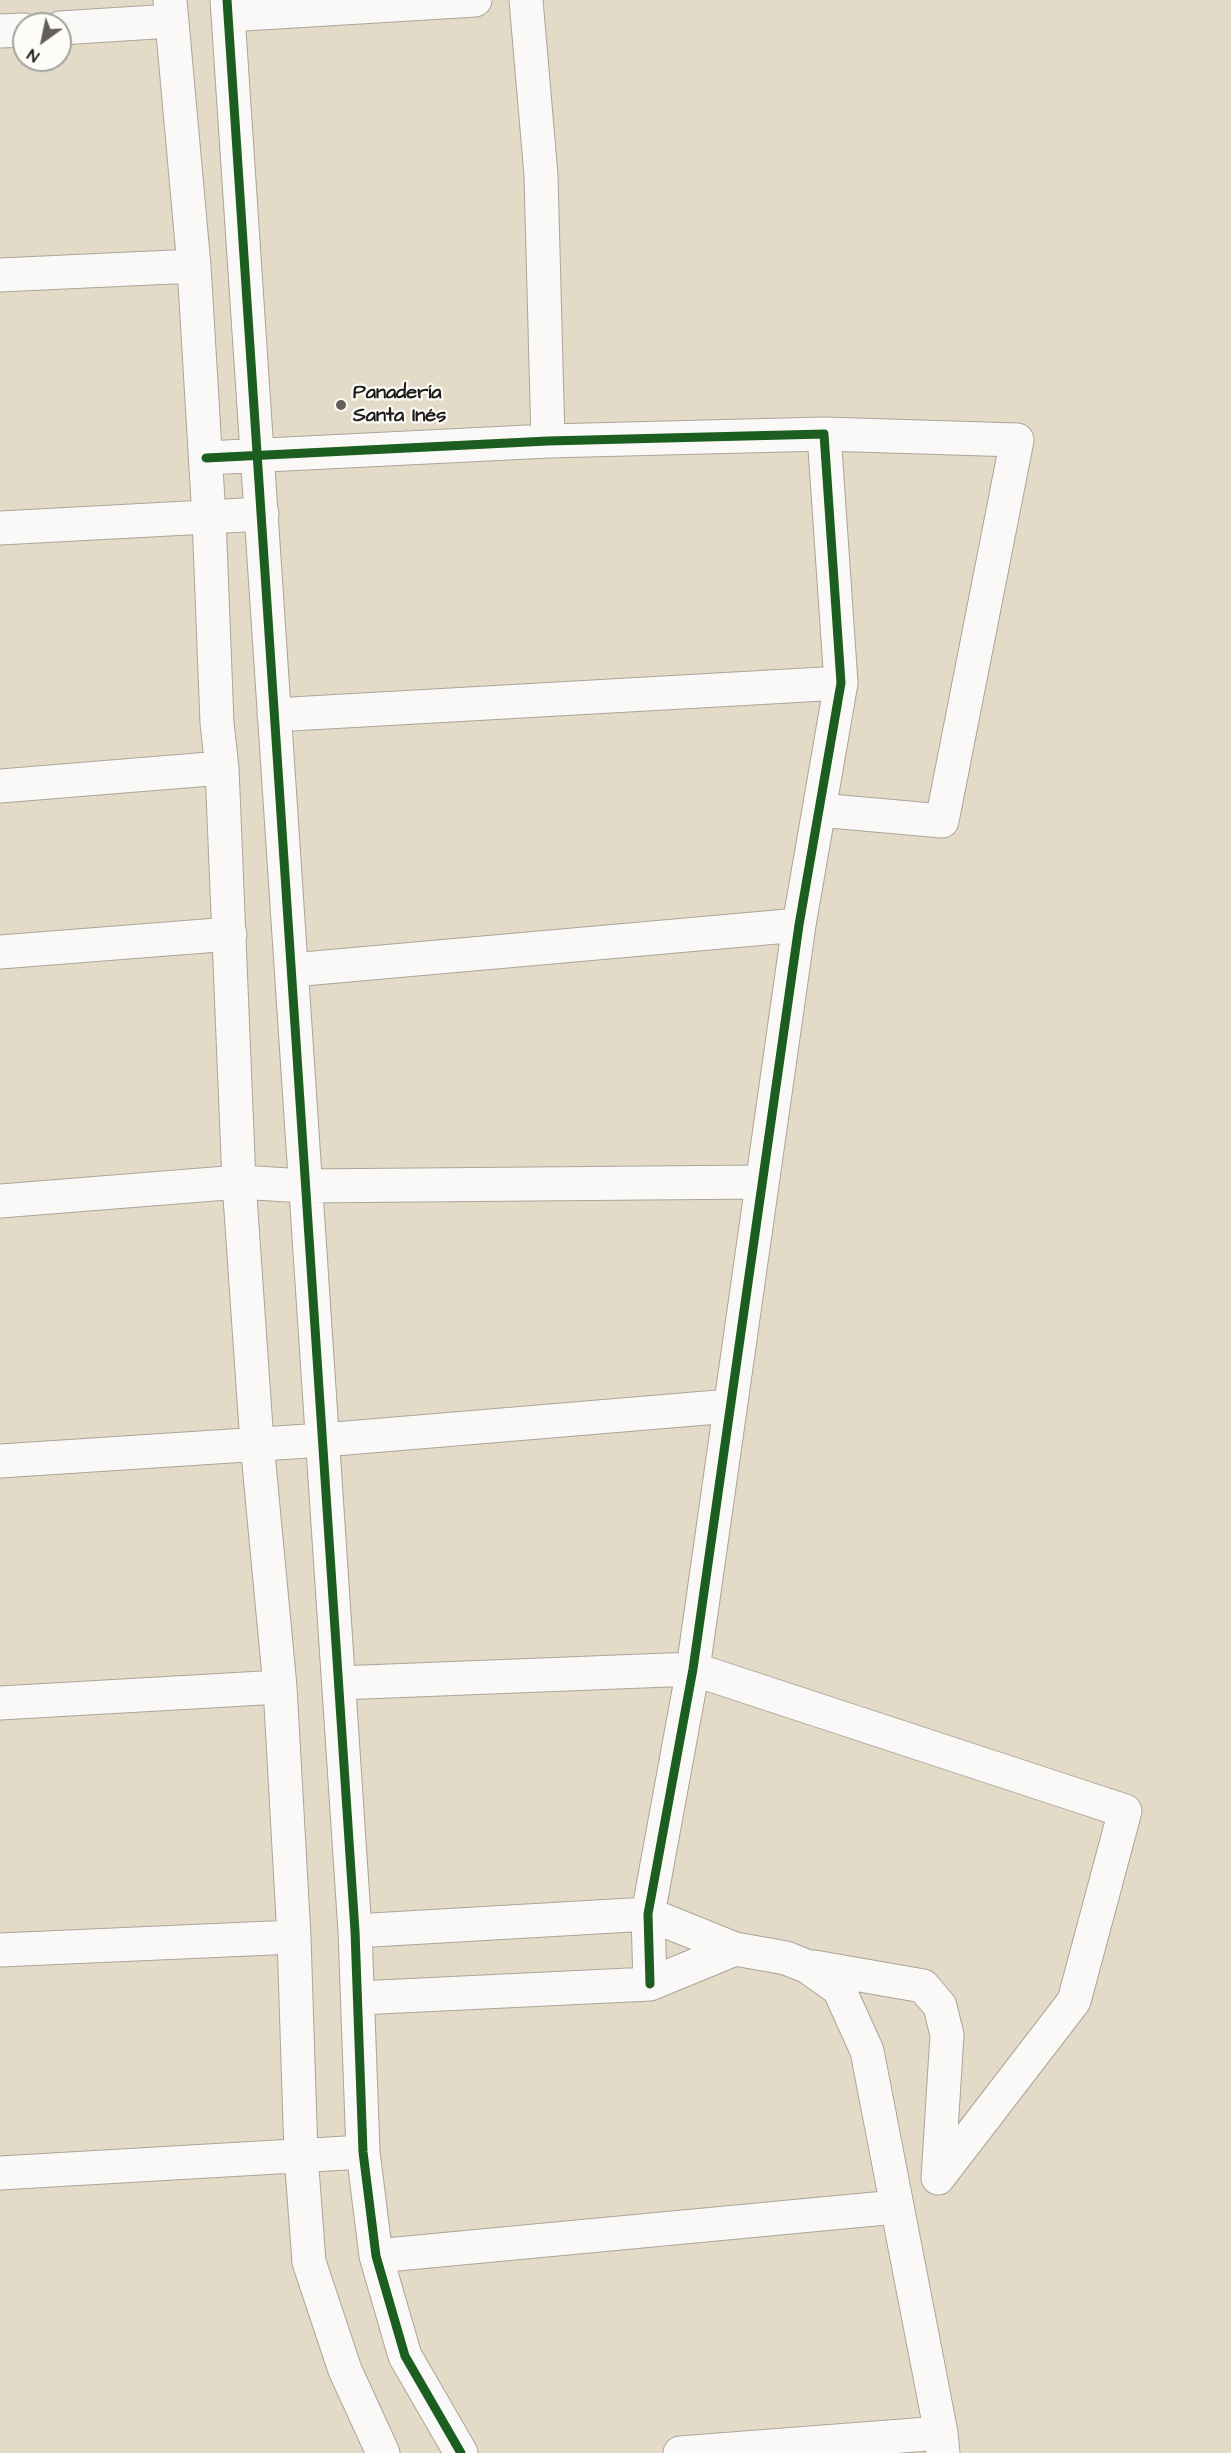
<!DOCTYPE html>
<html>
<head>
<meta charset="utf-8">
<style>
	body { margin:0 }
	#map { position:relative; width:1231px; height:2453px; overflow:hidden; background:#e3dac7; font-family:"Architects Daughter",sans-serif }
	canvas { display:block }
	.north { position:absolute; left:12px; top:12px; width:60px; height:60px; box-sizing:border-box; background:#fdfcf7; border:2px solid #a3a29f; border-radius:50%; rotate:213deg; font-size:16px; font-weight:700; line-height:24px; text-align:center; color:#1c1c1c }
	.north::after { content:''; display:block; margin:auto; width:21px; height:27px; background:#625e58; clip-path:polygon(50% 0,100% 100%,50% 72%,0 100%) }
</style>
</head>
<body>
<div id="map">
<canvas width="1231" height="2453"></canvas>
<div class="north">N</div>
</div>
<script>
const ctx = document.querySelector('canvas').getContext('2d');
ctx.lineJoin = 'round';
function trace(path, color, width, dash) {
  ctx.strokeStyle = color;
  ctx.lineWidth = width;
  ctx.lineCap = dash ? 'butt' : 'round';
  ctx.setLineDash(dash || []);
  ctx.stroke(path);
}
function label(font, color, halo, rows, align = 'center') {
  ctx.font = font + ' "Architects Daughter",sans-serif';
  ctx.lineWidth = 4.5;
  ctx.setLineDash([]);
  ctx.textBaseline = 'middle';
  ctx.strokeStyle = halo;
  ctx.fillStyle = color;
  for (const [text, x, y, turn = 0] of rows) {
    ctx.save();
    ctx.translate(x, y);
    ctx.rotate((+turn || 0) * Math.PI / 180);
    ctx.textAlign = isNaN(turn) ? turn : align;
    if (halo) ctx.strokeText(text, 0, 0);
    ctx.fillText(text, 0, 0);
    ctx.restore();
  }
}
const minor = new Path2D(`
	M 170,0 L 194,266 L 209,518 L 217,723 L 222,768 L 239,1182 L 257,1443 L 280,1687 L 294,1937 L 301,2155 L 309,2262 L 345,2370 L 383,2453
	M 227,0 L 355,1931 L 363,2152 L 376,2256 L 405,2356 L 461,2453
	M 526,0 L 541,175 L 548,441
	M 228,15 L 475,0
	M 60,28 L 171,21
	M 0,31 L 24,30
	M 0,275 L 194,266
	M 206,458 L 548,441 L 824,434 L 841,683 L 799,925 L 693,1669 L 648,1914 L 650,1984
	M 0,528 L 262,514
	M 274,715 L 841,683
	M 0,786 L 222,768
	M 819,810 L 942,821 L 1017,440 L 824,434
	M 0,952 L 230,934
	M 292,970 L 799,925
	M 0,1201 L 239,1182 L 305,1186 L 761,1182
	M 0,1461 L 323,1440 L 730,1406
	M 339,1683 L 693,1669 L 1125,1811 L 1074,2001 L 938,2178
	M 0,1703 L 280,1687
	M 355,1931 L 648,1914 L 735,1949 L 786,1958 L 808,1967 L 839,1989 L 867,2051 L 941,2433 L 943,2453
	M 0,1950 L 294,1937
	M 814,1967 L 923,1986 L 940,2006 L 947,2035 L 938,2178
	M 359,1998 L 650,1984 L 735,1949
	M 0,2173 L 363,2152
	M 376,2256 L 896,2207
	M 680,2453 L 941,2433`);
trace(minor, '#aba599', 35);
trace(minor, '#fbf9f7', 33);
trace(new Path2D(`
	M 227,0 L 355,1931 L 363,2152 L 376,2256 L 405,2356 L 461,2453
	M 206,458 L 548,441 L 824,434 L 841,683 L 799,925 L 693,1669 L 648,1914 L 650,1984`), '#1b5e20', 9);
for (const [x, y, r, color] of [
	[341,405,6,"#625e58"]
]) {
  const dot = new Path2D();
  dot.arc(x, y, r, 0, 2 * Math.PI);
  ctx.fillStyle = color;
  ctx.fill(dot);
  trace(dot, '#fdfcf7', 2);
}
label('bold 20px', '#1c1c1c', '#fdfcf7', [
	["Panadería",353,394],
	["Santa Inés",353,417]
], 'left');
</script>
</body>
</html>
